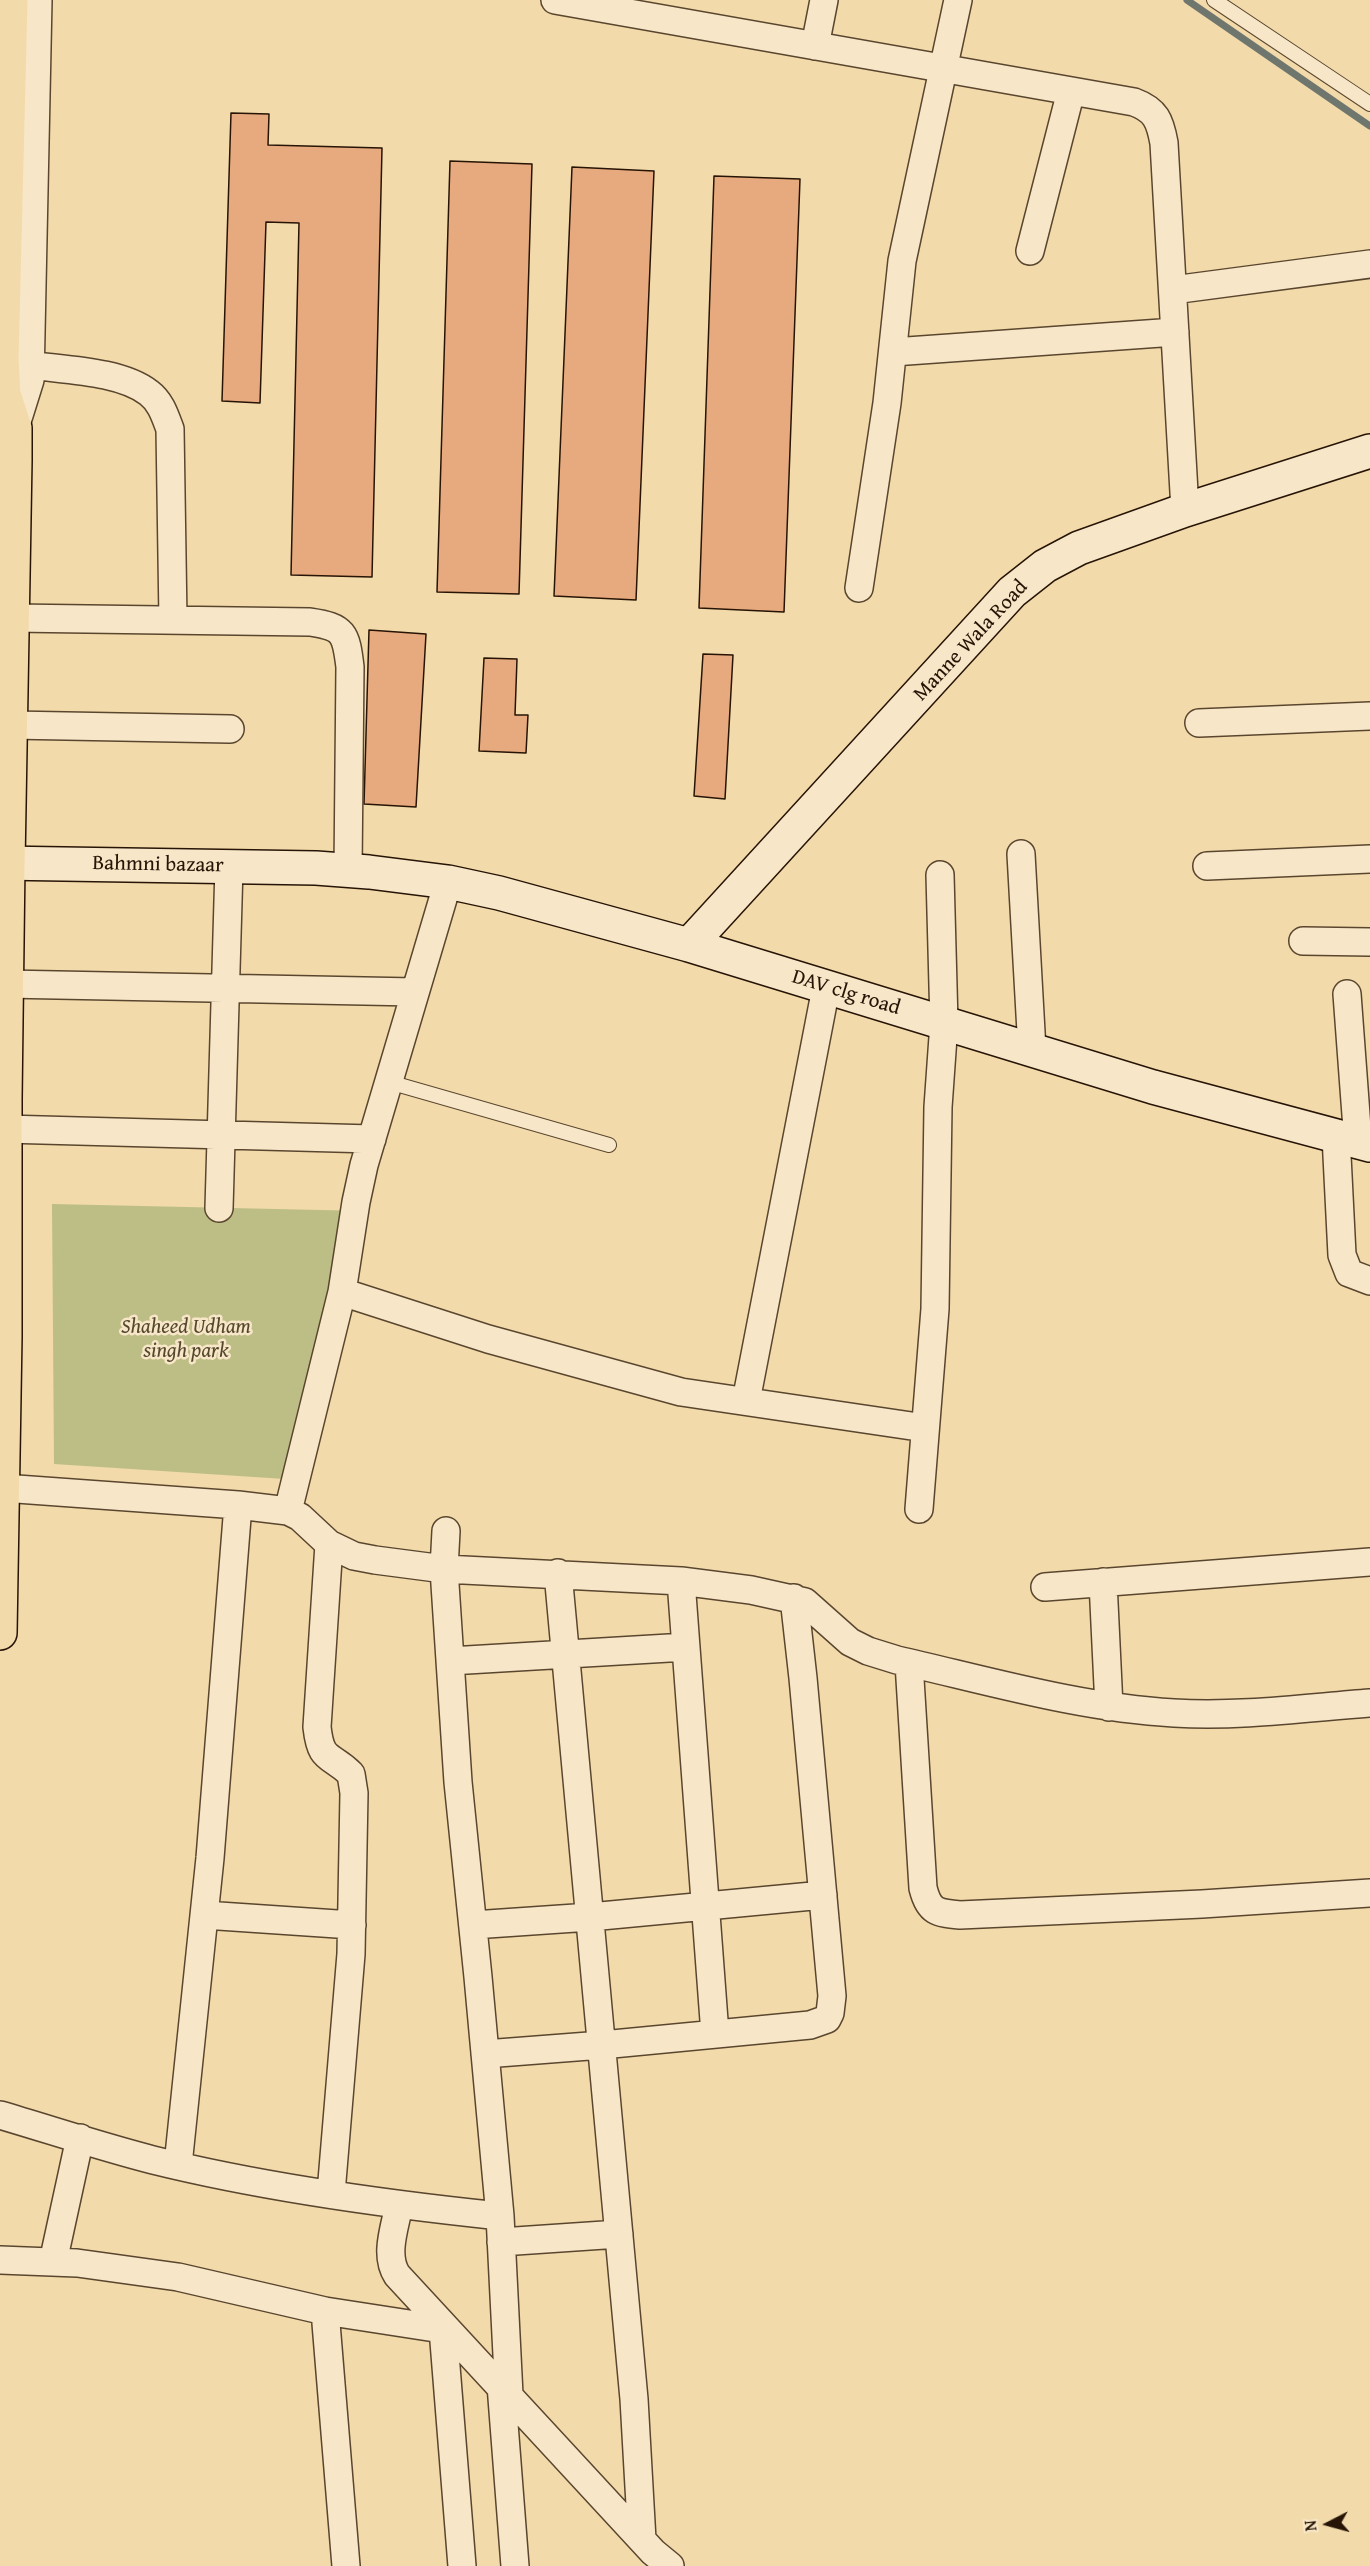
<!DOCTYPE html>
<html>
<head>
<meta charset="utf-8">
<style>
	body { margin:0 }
	#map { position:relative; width:1370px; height:2566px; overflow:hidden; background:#f2daaa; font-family:"Gentium Book Plus",serif }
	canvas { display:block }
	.north { position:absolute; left:1298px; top:2494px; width:60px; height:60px; -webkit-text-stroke:4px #f7e7c8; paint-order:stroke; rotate:264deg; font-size:16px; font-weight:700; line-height:24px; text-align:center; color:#271406 }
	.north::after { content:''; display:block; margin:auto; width:21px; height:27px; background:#271406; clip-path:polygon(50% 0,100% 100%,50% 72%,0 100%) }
</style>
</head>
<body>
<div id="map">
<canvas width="1370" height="2566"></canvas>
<div class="north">N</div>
</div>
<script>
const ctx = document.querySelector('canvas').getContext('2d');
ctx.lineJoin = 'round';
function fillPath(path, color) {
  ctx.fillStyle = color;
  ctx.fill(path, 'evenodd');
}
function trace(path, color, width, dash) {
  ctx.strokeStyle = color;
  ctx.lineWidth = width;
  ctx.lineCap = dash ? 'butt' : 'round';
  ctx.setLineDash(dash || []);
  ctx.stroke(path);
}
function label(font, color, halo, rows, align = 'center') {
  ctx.font = font + ' "Gentium Book Plus",serif';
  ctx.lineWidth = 5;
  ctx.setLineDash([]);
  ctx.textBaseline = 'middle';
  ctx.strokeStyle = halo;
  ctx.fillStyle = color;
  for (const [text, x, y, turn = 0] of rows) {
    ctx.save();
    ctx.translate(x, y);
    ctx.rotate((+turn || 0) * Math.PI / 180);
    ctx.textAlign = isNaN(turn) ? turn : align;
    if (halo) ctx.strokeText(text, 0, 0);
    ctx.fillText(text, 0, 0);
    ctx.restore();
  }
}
fillPath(new Path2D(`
	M 52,1204 L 365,1211 L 285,1479 L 54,1464 Z`), '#bdbe86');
trace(new Path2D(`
	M 1187,0 L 1370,126`), '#6e766d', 7);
const building = new Path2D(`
	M 231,113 L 269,114 L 268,145 L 382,148 L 372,577 L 291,575 L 299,223 L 266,222 L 260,403 L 222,401 Z
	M 450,161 L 532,164 L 519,594 L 437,592 Z
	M 572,167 L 654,171 L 636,600 L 554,596 Z
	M 714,176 L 800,179 L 784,612 L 699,608 Z
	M 369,630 L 426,634 L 416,807 L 364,804 Z
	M 703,654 L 733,655 L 725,799 L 694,796 Z
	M 484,658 L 517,659 L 515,715 L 528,715 L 526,753 L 479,751 Z`);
fillPath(building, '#e6aa7e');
trace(building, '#271406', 1.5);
const lane = new Path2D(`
	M 1214,0 L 1370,104
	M 389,1082 L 609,1145`);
const street = new Path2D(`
	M 555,0 L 1134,102 C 1156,110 1160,121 1164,143 L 1185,510
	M 815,46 L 824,0
	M 1030,251 L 1071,91
	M 1173,290 L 1370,264
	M 893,352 L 1175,332
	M 30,365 C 65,370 121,371 149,393 C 161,402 165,416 170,429 L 173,620
	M 15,428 L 30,380 L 38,0
	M 859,588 L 887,403 L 902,261 L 958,0
	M 13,618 L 310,622 C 344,627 346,633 350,667 L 348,870
	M 1199,723 L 1370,716
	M 11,725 L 230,729
	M 1021,854 L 1032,1050
	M 1207,866 L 1370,859
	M 1303,941 L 1370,942
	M 6,984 L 415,992
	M 1347,994 L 1358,1142
	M 5,1129 L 372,1139
	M 1336,1136 L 1342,1255 L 1349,1273 L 1370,1281
	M 219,1208 L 229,867
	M 342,1292 L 488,1339 L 681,1392 L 925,1428
	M 746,1401 L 826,988
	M 3,1488 L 238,1505 L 288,1511 L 300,1517 L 329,1544 L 354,1556 L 375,1560 L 444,1569 L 681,1581 L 751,1590 L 805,1602 L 850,1642 L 868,1651 L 897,1660 C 989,1681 1081,1708 1174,1713 C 1239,1717 1305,1708 1370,1703
	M 919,1509 L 935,1309 L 938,1107 L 944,1023 L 940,875
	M 288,1511 L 342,1292 L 356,1202 L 364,1165 L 448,882
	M 446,1531 L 444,1569 L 458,1782 L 478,1977 L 500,2216 L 509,2395
	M 329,1544 L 317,1727 C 321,1763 330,1753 351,1774 L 354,1793 L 351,1954 L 331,2193
	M 558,1573 L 634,2399 L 642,2540
	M 681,1581 L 715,2034
	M 1103,1582 L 1109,1707
	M 1045,1587 L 1370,1562
	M 450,1661 L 686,1647
	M 909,1663 L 923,1888 C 929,1912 937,1913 960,1915 L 1202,1904 L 1370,1893
	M 204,1915 L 352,1925
	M 473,1925 L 590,1917 L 823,1895
	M 485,2054 L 602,2045 L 810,2025 L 827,2019 L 830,2013 L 832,1996 L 803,1678 L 794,1598
	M 0,2115 C 51,2130 102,2147 153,2160 C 266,2188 384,2204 500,2216
	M 178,2165 L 210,1858 L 238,1505
	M 399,2205 C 395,2227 384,2255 397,2275 L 653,2552 L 670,2566
	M 501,2242 L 619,2234
	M 0,2260 L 77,2263 L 178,2277 L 325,2311 L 448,2330
	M 53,2262 L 80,2138
	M 325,2311 L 346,2566
	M 443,2329 L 462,2566
	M 501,2385 L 515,2566`);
const secondary = new Path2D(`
	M 0,863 L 316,868 L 369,872 L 448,882 L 499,893 L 689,945 L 1153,1087 L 1370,1145
	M 689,945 L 1012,592 L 1045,566 L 1079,548 L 1185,510 L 1370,451`);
const highway = new Path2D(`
	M 0,1633 L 5,1336 L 5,1099 L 8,863 L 15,460 L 15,428 L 4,394 L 2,360 L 11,0`);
trace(lane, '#5a462f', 16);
trace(street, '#5a462f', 30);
trace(secondary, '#271406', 36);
trace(highway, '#271406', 36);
trace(lane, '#f7e7c8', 14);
trace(street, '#f7e7c8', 27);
trace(secondary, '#f7e7c8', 33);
trace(highway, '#f2daaa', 33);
label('21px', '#271406', '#f7e7c8', [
	["Manne Wala Road",971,641,-47],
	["Bahmni bazaar",158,865,1],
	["DAV clg road",846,993,17]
]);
label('italic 21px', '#54472c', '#f7e7c8', [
	["Shaheed Udham",186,1328],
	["singh park",186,1352]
]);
</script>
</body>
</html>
